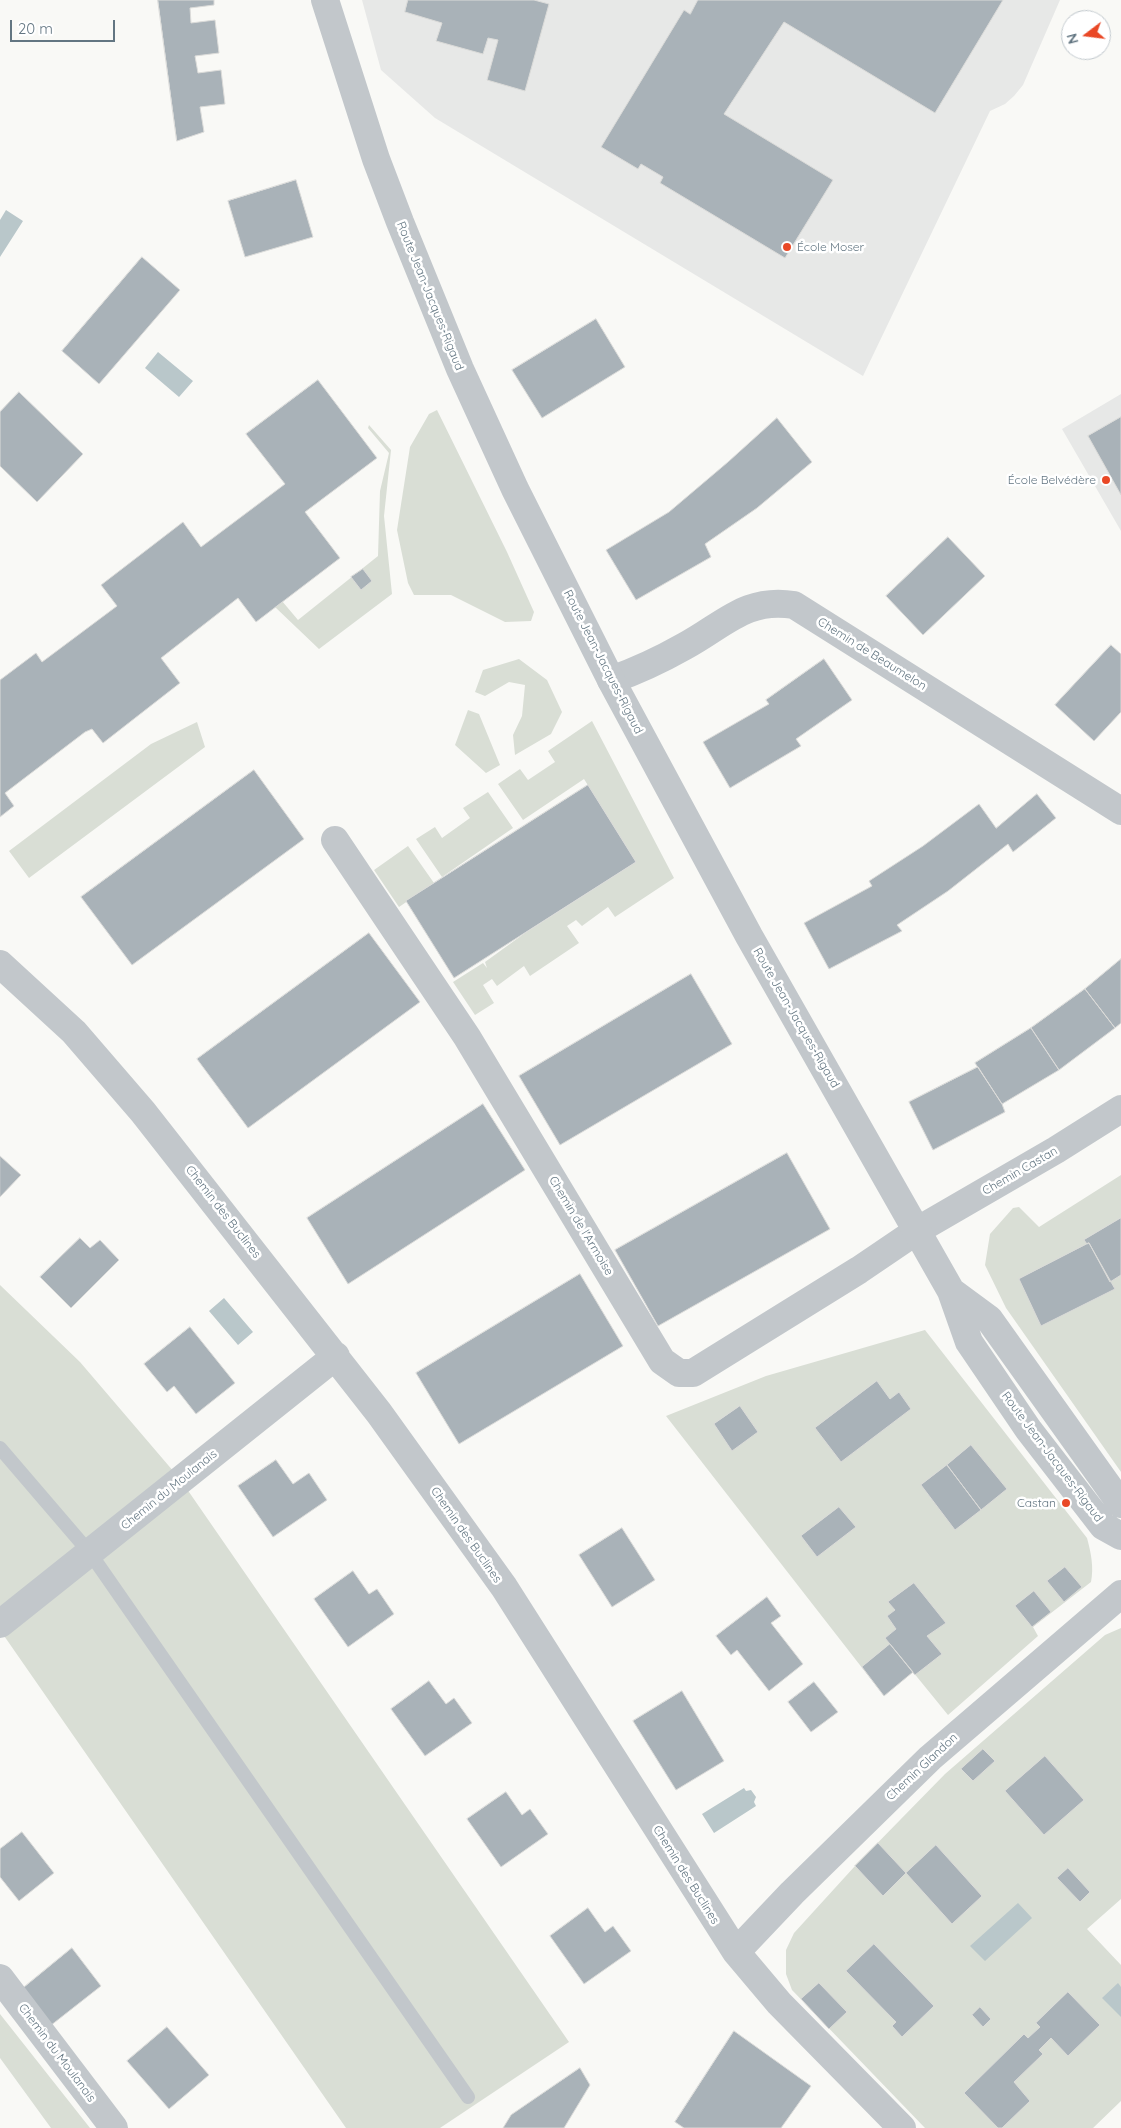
<!DOCTYPE html>
<html>
<head>
<meta charset="utf-8">
<style>
	body { margin:0 }
	#map { position:relative; width:1121px; height:2128px; overflow:hidden; background:#f9f9f6; font-family:Quicksand,sans-serif }
	canvas { display:block }
	.north { position:absolute; left:1061px; top:10px; width:50px; height:50px; box-sizing:border-box; background:#fff; border:1px solid #c1c8cd; border-radius:50%; rotate:255deg; font-size:14px; font-weight:700; line-height:20px; text-align:center; color:#637682 }
	.north::after { content:''; display:block; margin:auto; width:18px; height:22px; background:#e94826; clip-path:polygon(50% 0,100% 100%,50% 72%,0 100%) }
	.scale { position:absolute; left:10px; top:20px; width:105px; height:22px; box-sizing:border-box; border:2px solid #637682; border-top:0; padding-left:6px; font-size:15px; line-height:18px; white-space:nowrap; color:#637682; -webkit-text-stroke:4px #fff; paint-order:stroke }
</style>
</head>
<body>
<div id="map">
<canvas width="1121" height="2128"></canvas>
<div class="north">N</div>
<div class="scale">20 m</div>
</div>
<script>
const ctx = document.querySelector('canvas').getContext('2d');
ctx.lineJoin = 'round';
function fillPath(path, color) {
  ctx.fillStyle = color;
  ctx.fill(path, 'evenodd');
}
function trace(path, color, width, dash) {
  ctx.strokeStyle = color;
  ctx.lineWidth = width;
  ctx.lineCap = dash ? 'butt' : 'round';
  ctx.setLineDash(dash || []);
  ctx.stroke(path);
}
function label(font, color, halo, rows, align = 'center') {
  ctx.font = font + ' Quicksand,sans-serif';
  ctx.lineWidth = 5;
  ctx.setLineDash([]);
  ctx.textBaseline = 'middle';
  ctx.strokeStyle = halo;
  ctx.fillStyle = color;
  for (const [text, x, y, turn = 0] of rows) {
    ctx.save();
    ctx.translate(x, y);
    ctx.rotate((+turn || 0) * Math.PI / 180);
    ctx.textAlign = isNaN(turn) ? turn : align;
    if (halo) ctx.strokeText(text, 0, 0);
    ctx.fillText(text, 0, 0);
    ctx.restore();
  }
}
fillPath(new Path2D(`
	M 362,0 L 1060,0 L 1023,85 L 1014,96 L 1005,104 L 990,111 L 863,376 L 435,118 L 381,70 Z
	M 1121,394 L 1121,531 L 1062,429 Z`), '#e7e8e7');
fillPath(new Path2D(`
	M 437,410 L 507,552 L 534,612 L 531,621 L 505,622 L 451,595 L 414,595 L 408,583 L 397,530 L 410,447 L 429,414 Z
	M 369,425 L 391,450 L 384,516 L 392,594 L 319,649 L 275,607 L 282,601 L 298,620 L 378,556 L 380,491 L 389,453 L 368,428 Z
	M 519,659 L 547,680 L 562,712 L 551,734 L 515,755 L 513,735 L 522,716 L 525,685 L 509,682 L 485,696 L 475,692 L 483,670 Z
	M 468,710 L 479,714 L 500,765 L 486,773 L 455,745 Z
	M 592,721 L 674,878 L 615,917 L 608,907 L 582,926 L 576,920 L 567,926 L 579,943 L 530,976 L 524,966 L 497,986 L 492,979 L 483,985 L 494,1003 L 475,1015 L 453,982 L 483,963 L 487,968 L 485,962 L 525,933 L 636,862 L 584,779 L 523,820 L 498,784 L 520,769 L 528,780 L 555,762 L 548,751 Z
	M 197,722 L 205,747 L 29,878 L 9,851 L 151,744 Z
	M 488,792 L 513,828 L 442,877 L 416,839 L 435,827 L 442,838 L 470,818 L 463,808 Z
	M 408,846 L 434,883 L 399,907 L 374,870 Z
	M 1121,1175 L 1121,1472 L 1006,1308 L 985,1265 L 990,1234 L 1013,1208 L 1019,1207 L 1039,1227 Z
	M 0,1285 L 80,1362 L 180,1479 L 569,2042 L 440,2128 L 346,2128 L 0,1630 Z
	M 925,1330 L 1087,1538 C 1091,1553 1094,1567 1091,1582 L 1033,1627 L 1038,1636 L 948,1715 L 913,1672 L 884,1696 L 666,1416 L 766,1376 Z
	M 1121,1628 L 1121,1899 L 1087,1929 L 1121,1965 L 1121,2101 L 1093,2128 L 925,2128 L 792,1990 L 786,1974 L 786,1950 L 794,1933 L 855,1866 L 945,1774 L 1105,1635 Z
	M 0,2014 L 90,2128 L 51,2128 L 0,2058 Z`), '#d9ded5');
fillPath(new Path2D(`
	M 6,210 L 23,221 L 0,257 L 0,220 Z
	M 158,352 L 193,381 L 179,397 L 145,368 Z
	M 224,1298 L 253,1332 L 238,1345 L 209,1311 Z
	M 744,1788 L 746,1791 L 751,1790 L 756,1797 L 754,1802 L 756,1806 L 714,1833 L 702,1814 Z
	M 1018,1903 L 1032,1918 L 985,1961 L 970,1946 Z
	M 1118,1983 L 1121,1987 L 1121,2017 L 1102,1998 Z`), '#b9c7ca');
const building = new Path2D(`
	M 158,0 L 214,0 L 214,5 L 190,8 L 191,23 L 215,20 L 219,53 L 195,56 L 198,73 L 221,70 L 225,104 L 200,107 L 204,132 L 177,141 Z
	M 408,0 L 534,0 L 549,4 L 525,91 L 487,80 L 498,40 L 488,38 L 483,54 L 436,41 L 442,23 L 405,12 Z
	M 698,0 L 1003,0 L 935,113 L 784,22 L 724,114 L 833,180 L 785,258 L 660,183 L 663,177 L 641,164 L 638,169 L 601,147 L 684,10 L 690,14 Z
	M 296,180 L 313,237 L 245,257 L 228,201 Z
	M 142,257 L 180,290 L 99,384 L 62,351 Z
	M 596,319 L 625,367 L 542,418 L 512,370 Z
	M 318,380 L 377,458 L 305,512 L 340,558 L 256,622 L 238,598 L 161,658 L 180,683 L 103,743 L 92,729 L 85,732 L 5,793 L 14,806 L 0,817 L 0,680 L 36,653 L 42,662 L 117,606 L 101,585 L 183,522 L 201,547 L 285,484 L 246,434 Z
	M 19,392 L 83,454 L 37,502 L 0,466 L 0,412 Z
	M 1121,417 L 1121,495 L 1088,436 Z
	M 777,418 L 812,462 L 757,508 L 705,544 L 711,557 L 636,600 L 606,550 L 669,512 L 728,462 Z
	M 948,537 L 985,576 L 923,635 L 886,596 Z
	M 363,569 L 372,581 L 361,590 L 351,577 Z
	M 1111,645 L 1121,654 L 1121,712 L 1094,741 L 1055,705 Z
	M 824,659 L 852,700 L 796,739 L 801,746 L 730,788 L 703,742 L 769,704 L 766,700 Z
	M 254,770 L 304,839 L 132,965 L 81,897 Z
	M 588,785 L 636,862 L 454,978 L 406,901 Z
	M 1037,794 L 1056,818 L 1013,852 L 1008,844 L 948,891 L 897,925 L 902,931 L 829,969 L 804,923 L 872,886 L 869,881 L 923,846 L 979,804 L 996,828 Z
	M 369,933 L 420,1002 L 248,1128 L 197,1059 Z
	M 1121,959 L 1121,1023 L 1115,1028 L 1085,989 Z
	M 691,974 L 732,1044 L 560,1145 L 519,1076 Z
	M 1085,989 L 1115,1028 L 1059,1070 L 1031,1028 Z
	M 1031,1028 L 1059,1070 L 1002,1104 L 975,1063 Z
	M 978,1067 L 1002,1104 L 1005,1112 L 933,1150 L 909,1102 Z
	M 483,1104 L 525,1170 L 348,1284 L 307,1218 Z
	M 787,1153 L 830,1229 L 658,1326 L 615,1250 Z
	M 0,1156 L 21,1175 L 0,1197 Z
	M 1121,1218 L 1121,1275 L 1110,1282 L 1089,1243 L 1087,1244 L 1084,1240 Z
	M 80,1238 L 90,1248 L 100,1240 L 119,1260 L 71,1308 L 40,1277 Z
	M 1089,1243 L 1115,1289 L 1041,1326 L 1019,1279 Z
	M 580,1274 L 623,1346 L 459,1444 L 416,1373 Z
	M 190,1327 L 235,1383 L 196,1414 L 174,1386 L 167,1392 L 144,1364 Z
	M 877,1381 L 890,1399 L 899,1392 L 911,1409 L 841,1462 L 815,1428 Z
	M 740,1406 L 758,1432 L 732,1451 L 714,1424 Z
	M 971,1445 L 1007,1489 L 981,1510 L 947,1465 Z
	M 276,1460 L 293,1484 L 309,1473 L 327,1500 L 273,1537 L 238,1486 Z
	M 947,1465 L 981,1510 L 955,1530 L 921,1485 Z
	M 839,1507 L 856,1527 L 817,1557 L 801,1536 Z
	M 622,1528 L 655,1580 L 612,1607 L 579,1555 Z
	M 1065,1567 L 1082,1587 L 1064,1602 L 1047,1581 Z
	M 353,1571 L 369,1594 L 377,1589 L 394,1614 L 348,1647 L 314,1599 Z
	M 914,1583 L 946,1623 L 927,1636 L 942,1654 L 915,1675 L 885,1638 L 896,1629 L 887,1616 L 895,1610 L 888,1602 Z
	M 1034,1591 L 1051,1612 L 1032,1627 L 1015,1606 Z
	M 767,1597 L 781,1616 L 771,1623 L 803,1664 L 769,1691 L 737,1650 L 731,1655 L 716,1636 Z
	M 890,1644 L 913,1672 L 884,1696 L 862,1667 Z
	M 429,1681 L 446,1704 L 454,1698 L 472,1723 L 425,1756 L 391,1709 Z
	M 814,1682 L 838,1712 L 811,1732 L 788,1702 Z
	M 682,1691 L 724,1761 L 676,1790 L 633,1721 Z
	M 983,1749 L 995,1761 L 973,1781 L 961,1769 Z
	M 1045,1756 L 1084,1800 L 1044,1835 L 1005,1791 Z
	M 506,1792 L 522,1815 L 530,1809 L 548,1834 L 501,1867 L 467,1819 Z
	M 22,1832 L 54,1873 L 19,1901 L 0,1877 L 0,1849 Z
	M 878,1843 L 906,1873 L 883,1896 L 855,1866 Z
	M 936,1845 L 982,1896 L 952,1924 L 906,1873 Z
	M 1068,1868 L 1090,1892 L 1080,1902 L 1057,1878 Z
	M 588,1908 L 605,1932 L 613,1926 L 631,1951 L 584,1984 L 550,1936 Z
	M 874,1944 L 934,2006 L 902,2037 L 892,2026 L 896,2022 L 846,1971 Z
	M 72,1948 L 101,1986 L 50,2026 L 22,1989 Z
	M 819,1983 L 847,2012 L 829,2029 L 801,1999 Z
	M 1068,1992 L 1100,2025 L 1068,2056 L 1051,2038 L 1039,2050 L 1043,2054 L 1014,2082 L 1030,2101 L 1002,2128 L 998,2128 L 964,2093 L 1024,2034 L 1028,2038 L 1040,2027 L 1036,2023 Z
	M 980,2007 L 991,2019 L 983,2027 L 972,2015 Z
	M 167,2027 L 209,2075 L 169,2109 L 127,2061 Z
	M 734,2031 L 811,2086 L 781,2128 L 684,2128 L 675,2122 Z
	M 580,2068 L 590,2085 L 564,2128 L 503,2128 L 511,2115 Z`);
fillPath(building, '#a9b2b8');
trace(building, '#dbdbd9', 1);
trace(new Path2D(`
	M 0,1448 L 90,1553 L 468,2097`), '#c2c7cb', 14);
trace(new Path2D(`
	M 611,680 C 637,671 662,659 685,646 C 724,625 746,597 794,605 L 1121,811
	M 335,840 L 467,1037 L 662,1361 L 679,1373 L 693,1373 L 859,1270 L 918,1230 L 1056,1150 L 1121,1109
	M 0,964 L 74,1032 L 143,1112 L 379,1413 L 504,1587 L 736,1952 L 779,2003 L 902,2128
	M 0,1624 L 336,1356
	M 736,1952 L 792,1893 L 930,1758 L 1121,1594
	M 0,1978 L 114,2128`), '#c2c7cb', 28);
trace(new Path2D(`
	M 325,0 L 376,159 L 400,222 L 460,369 L 515,489 L 611,680 L 749,936 L 951,1291 L 969,1342 L 1028,1429 L 1103,1526 L 1121,1536
	M 951,1291 L 989,1319 L 1121,1504`), '#c2c7cb', 28);
for (const [x, y, r, color] of [
	[787,247,5,"#e94826"],
	[1106,480,5,"#e94826"],
	[1066,1503,5,"#e94826"]
]) {
  const dot = new Path2D();
  dot.arc(x, y, r, 0, 2 * Math.PI);
  ctx.fillStyle = color;
  ctx.fill(dot);
  trace(dot, '#fff', 2);
}
label('12px', '#637682', '#fff', [
	["École Moser",797,247,"left"],
	["École Belvédère",1096,480],
	["Castan",1056,1503]
], 'right');
label('12px', '#637682', '#fff', [
	["Route Jean-Jacques-Rigaud",430,296,68],
	["Chemin de Beaumelon",872,654,32],
	["Route Jean-Jacques-Rigaud",603,662,63],
	["Route Jean-Jacques-Rigaud",796,1018,60],
	["Chemin Castan",1020,1171,-30],
	["Chemin des Buclines",223,1212,52],
	["Chemin de l'Armoise",581,1226,59],
	["Route Jean-Jacques-Rigaud",1052,1457,53],
	["Chemin du Moulanais",169,1490,-39],
	["Chemin des Buclines",466,1535,55],
	["Chemin Glandon",922,1767,-43],
	["Chemin des Buclines",686,1875,58],
	["Chemin du Moulanais",57,2053,53]
]);
</script>
</body>
</html>
